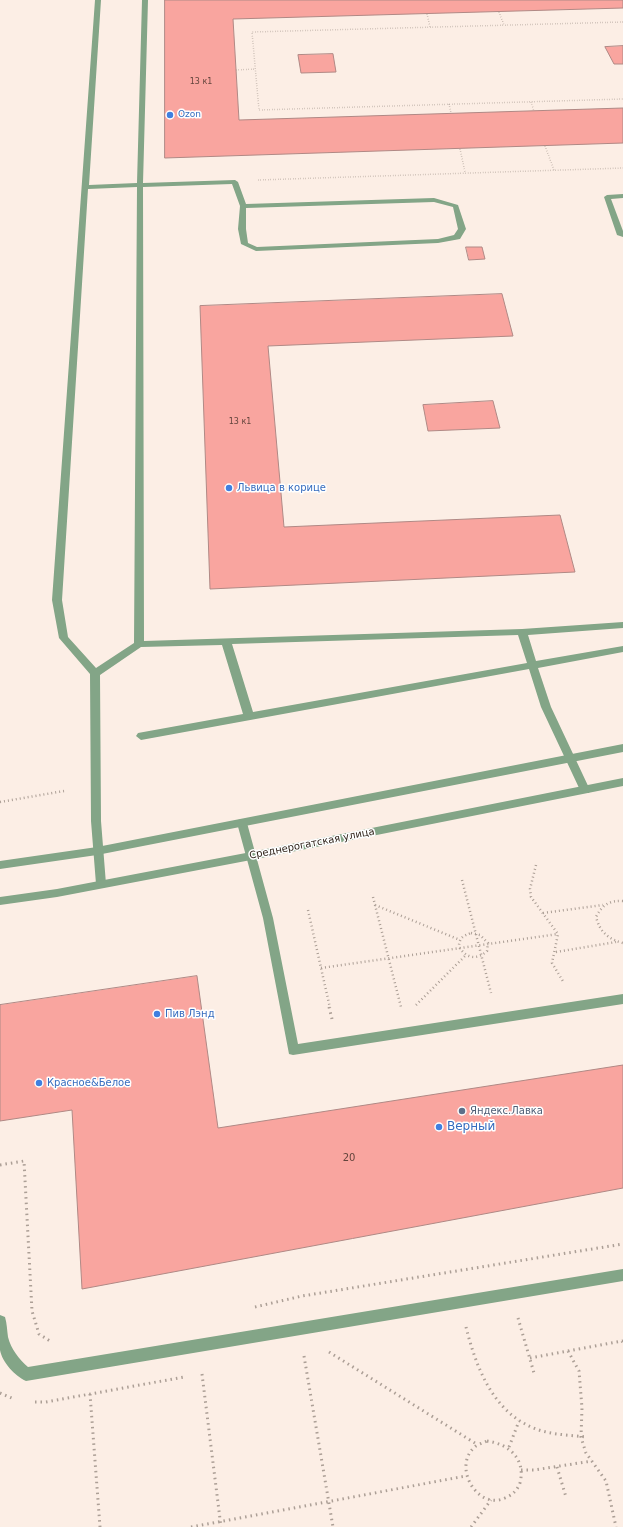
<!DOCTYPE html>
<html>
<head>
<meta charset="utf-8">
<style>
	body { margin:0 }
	canvas { display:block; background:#fceee5 }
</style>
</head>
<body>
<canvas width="623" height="1527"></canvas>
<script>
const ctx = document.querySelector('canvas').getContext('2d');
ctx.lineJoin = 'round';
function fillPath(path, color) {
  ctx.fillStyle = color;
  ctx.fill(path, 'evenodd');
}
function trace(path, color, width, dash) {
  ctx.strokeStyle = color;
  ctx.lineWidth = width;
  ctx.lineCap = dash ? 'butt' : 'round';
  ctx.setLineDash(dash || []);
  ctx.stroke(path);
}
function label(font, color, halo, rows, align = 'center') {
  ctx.font = font + ' "DejaVu Sans",sans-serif';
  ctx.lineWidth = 3;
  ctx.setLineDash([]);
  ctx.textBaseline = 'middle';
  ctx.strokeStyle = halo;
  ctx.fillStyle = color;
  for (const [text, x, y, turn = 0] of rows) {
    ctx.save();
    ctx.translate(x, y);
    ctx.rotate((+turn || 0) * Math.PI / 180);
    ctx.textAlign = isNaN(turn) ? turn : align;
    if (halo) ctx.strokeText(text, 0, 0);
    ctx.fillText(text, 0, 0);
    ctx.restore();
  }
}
const building = new Path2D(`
	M 165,0 L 623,0 L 623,8 L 233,19 L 239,120 L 623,108 L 623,143 L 165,158 Z
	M 623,46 L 623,64 L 614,64 L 605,47 Z
	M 333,54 L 336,72 L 301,73 L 298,55 Z
	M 466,247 L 482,247 L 485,259 L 469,260 Z
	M 502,294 L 513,336 L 268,346 L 284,527 L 560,515 L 575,572 L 210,589 L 200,306 Z
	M 493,401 L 500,428 L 428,431 L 423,405 Z
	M 197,976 L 218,1128 L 623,1065 L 623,1188 L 82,1289 L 72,1110 L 0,1121 L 0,1005 Z`);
fillPath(building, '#f9a59f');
trace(building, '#b08985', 1);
trace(new Path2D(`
	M 499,12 L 504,25
	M 427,14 L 430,27
	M 623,22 L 252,32 L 259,110 L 623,99
	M 236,70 L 256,69
	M 531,102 L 534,111
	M 449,104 L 451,113
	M 545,146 L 554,170
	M 460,149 L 465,172
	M 258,180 L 623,168`), '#ac9f96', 1.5, [0.5, 2]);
trace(new Path2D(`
	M 0,802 L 64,791
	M 536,865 L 530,889 L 531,897 L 558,934 L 552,963 L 564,983
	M 462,880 L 491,993
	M 373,897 L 401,1007
	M 623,901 C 610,900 602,905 596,917 C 600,932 608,939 623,943
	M 375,905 L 460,940
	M 308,910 L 330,1008
	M 543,913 L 603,905
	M 471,933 L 480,935 L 488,943 L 487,951 C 477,960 467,959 459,947 C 459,938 463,936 471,933 Z
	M 556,952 L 616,942
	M 321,968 L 558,934
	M 416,1005 L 465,956`), '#ac9f96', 2.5, [1, 3]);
trace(new Path2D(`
	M 329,1007 L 332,1019
	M 0,1165 L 24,1161 L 32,1311 L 39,1334 L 50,1341
	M 255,1307 L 302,1296 L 623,1244
	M 518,1318 L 534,1373
	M 466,1327 C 476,1367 493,1413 536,1429 C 552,1435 570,1435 587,1437
	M 568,1351 L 579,1371 L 582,1408 L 581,1437 L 586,1453 L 606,1481 L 616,1527
	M 329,1352 L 478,1445
	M 304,1356 L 333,1527
	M 530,1358 L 622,1341 L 623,1343
	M 202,1374 L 221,1527
	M 0,1393 L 14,1399
	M 90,1394 L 100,1527
	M 35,1402 L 46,1402 L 184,1377
	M 487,1441 C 509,1444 526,1459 520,1483 C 517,1491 512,1495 505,1498 C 477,1511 451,1465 476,1446 C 479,1444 483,1443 487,1441 Z
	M 509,1447 L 519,1421
	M 557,1467 L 566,1497
	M 521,1470 L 534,1470 L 592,1461
	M 191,1527 L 466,1476
	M 471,1527 L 491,1500`), '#ac9f96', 3, [1.5, 4]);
fillPath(new Path2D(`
	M 95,0 L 101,0 L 89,185 L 137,183 L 142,0 L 148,0 L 143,183 L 235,180 L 238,182 L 246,204 L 434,198 L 458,205 L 466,229 L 460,239 L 438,243 L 256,251 L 241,244 L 238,229 L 240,206 L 232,184 L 143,187 L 144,641 L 522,629 L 623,622 L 623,628 L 528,635 L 536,661 L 623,646 L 623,652 L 538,668 L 551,707 L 590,790 L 589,793 L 581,793 L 580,790 L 541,707 L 529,669 L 141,740 L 136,736 L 138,733 L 243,714 L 222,645 L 141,647 L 100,675 L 101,821 L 106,884 L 105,887 L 101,888 L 97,887 L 96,884 L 91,821 L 90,674 L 59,638 L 52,600 ZM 137,187 L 134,643 L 96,668 L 68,637 L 62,600 L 88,189 ZM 434,202 L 453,207 L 458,229 L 454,235 L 438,239 L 257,247 L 248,243 L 246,229 L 246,208 ZM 518,635 L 527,663 L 253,712 L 232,644 Z
	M 623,194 L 623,198 L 611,199 L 623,231 L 623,237 L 617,235 L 604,197 L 607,195 Z
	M 242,819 L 246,820 L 247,823 L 273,918 L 298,1044 L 623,994 L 623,1004 L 293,1055 L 289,1054 L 263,918 L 237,823 L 238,820 Z
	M 623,1269 L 623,1281 L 26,1381 C 15,1376 2,1362 0,1350 C 0,1339 0,1326 0,1315 L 5,1317 C 7,1324 7,1330 8,1337 C 11,1349 19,1359 28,1367 Z`), '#83a587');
fillPath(new Path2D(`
	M 623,744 L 623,752 L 97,855 L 0,869 L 0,861 L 97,847 Z
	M 623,778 L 623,786 L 251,860 L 57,897 L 0,905 L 0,897 L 57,889 L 251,852 Z`), '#83a587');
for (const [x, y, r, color] of [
	[170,115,4,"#3f7fe0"],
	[229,488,4,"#3f7fe0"],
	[157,1014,4,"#3f7fe0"],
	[39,1083,4,"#3f7fe0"],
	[462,1111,4,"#5c6f8a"],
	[439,1127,4,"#3f7fe0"]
]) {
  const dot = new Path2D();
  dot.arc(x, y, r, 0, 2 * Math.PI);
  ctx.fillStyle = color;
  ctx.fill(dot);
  trace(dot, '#fff', 1.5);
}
label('8px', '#62443c', null, [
	["13 к1",201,82],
	["13 к1",240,422]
]);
label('9px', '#366cbe', '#fff', [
	["Ozon",178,115]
], 'left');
label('10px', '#366cbe', '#fff', [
	["Львица в корице",237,488],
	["Пив Лэнд",165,1014],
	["Красное&Белое",47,1083]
], 'left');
label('10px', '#30241b', '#fff', [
	["Среднерогатская улица",312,844,-11]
]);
label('10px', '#4e5e75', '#fff', [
	["Яндекс.Лавка",470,1111]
], 'left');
label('10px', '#62443c', null, [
	["20",349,1158]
]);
label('12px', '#366cbe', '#fff', [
	["Верный",447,1127]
], 'left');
</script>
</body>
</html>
